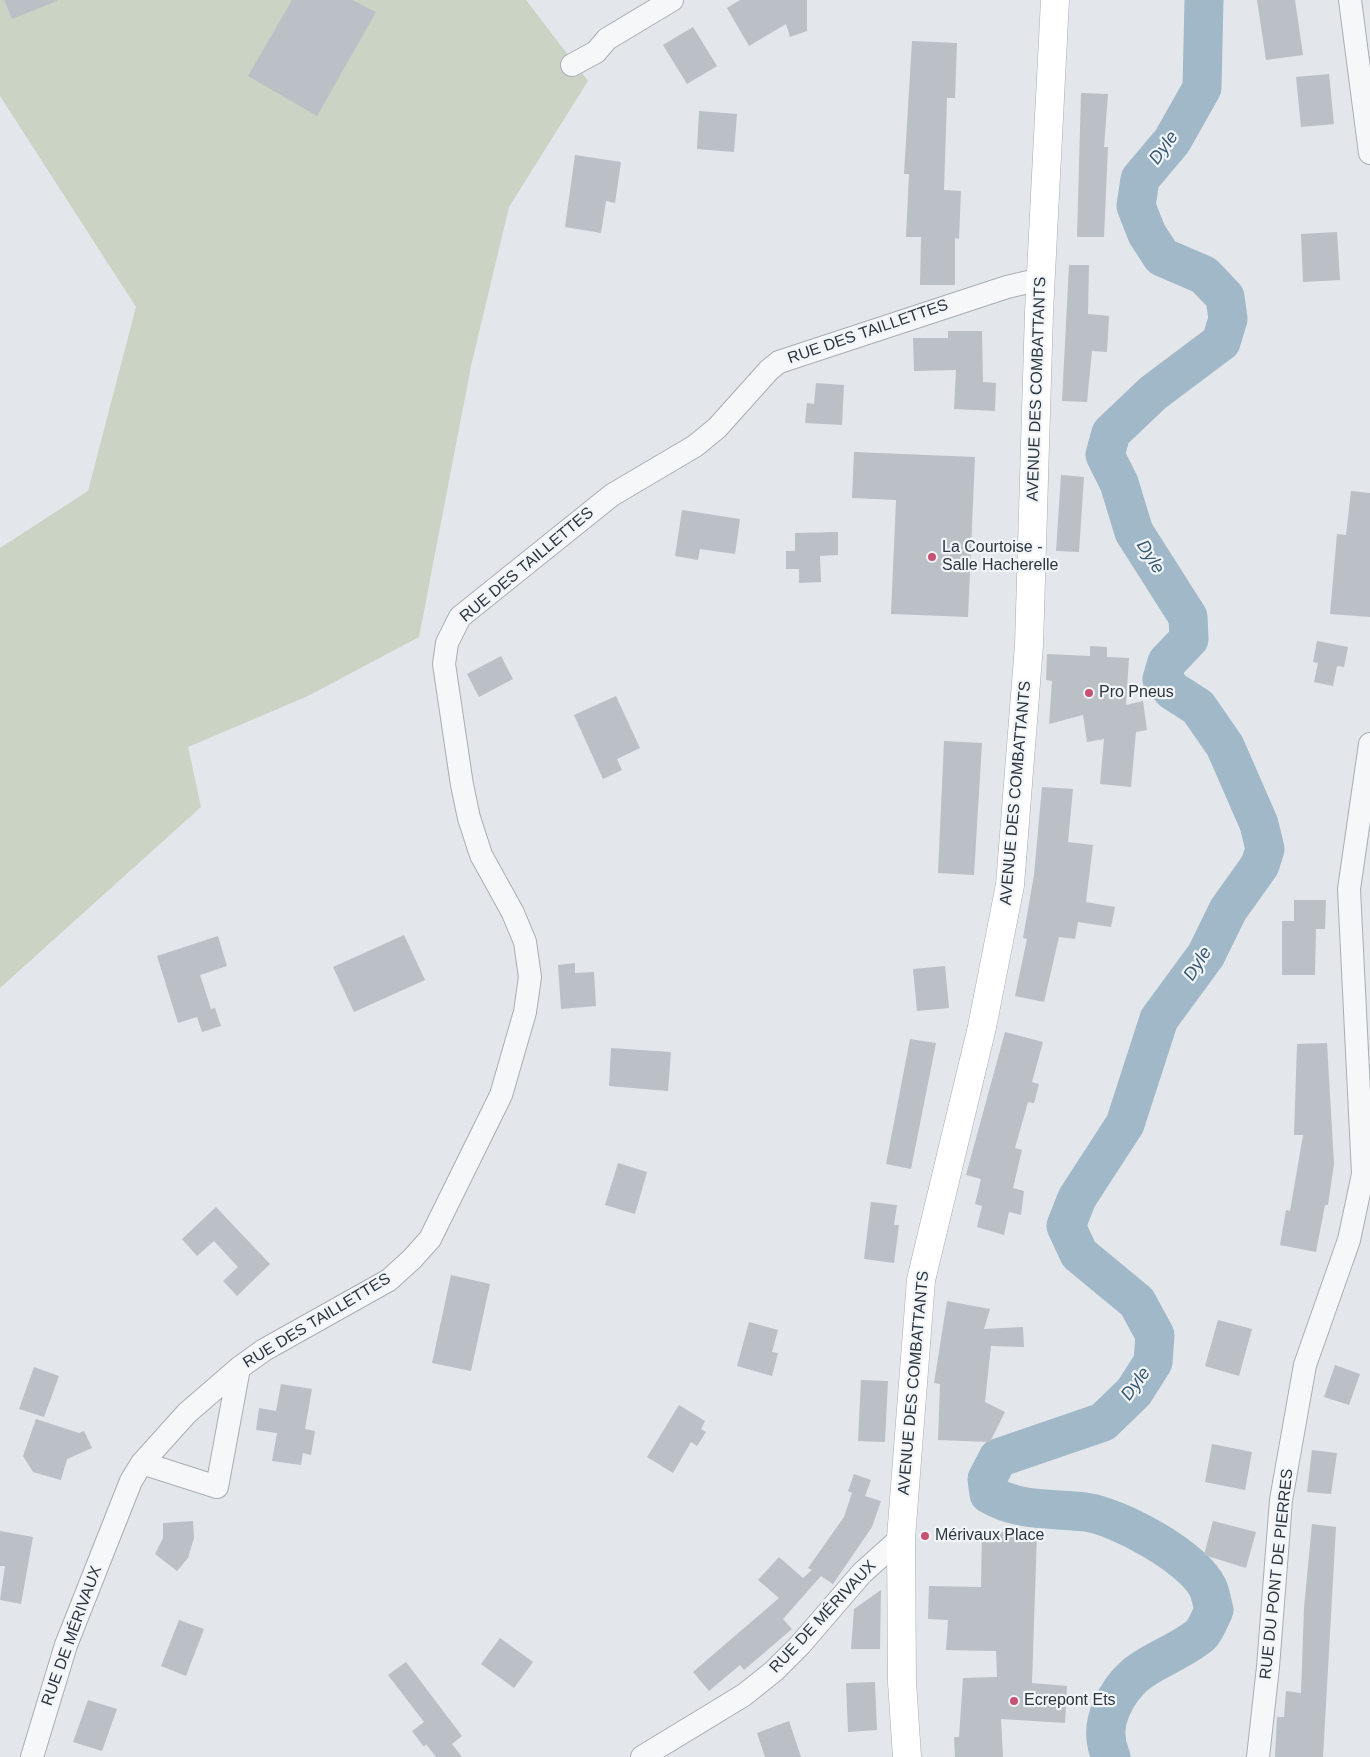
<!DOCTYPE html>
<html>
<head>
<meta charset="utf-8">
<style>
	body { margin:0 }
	canvas { display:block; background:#e3e6ea }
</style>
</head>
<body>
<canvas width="1370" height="1757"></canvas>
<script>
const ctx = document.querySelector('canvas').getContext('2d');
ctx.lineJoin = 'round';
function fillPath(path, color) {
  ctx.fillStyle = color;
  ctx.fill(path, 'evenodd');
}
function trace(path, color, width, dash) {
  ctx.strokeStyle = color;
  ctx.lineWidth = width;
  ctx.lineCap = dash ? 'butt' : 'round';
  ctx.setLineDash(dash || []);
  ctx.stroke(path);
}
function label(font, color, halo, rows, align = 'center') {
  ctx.font = font + ' Helvetica,sans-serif';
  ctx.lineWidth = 4.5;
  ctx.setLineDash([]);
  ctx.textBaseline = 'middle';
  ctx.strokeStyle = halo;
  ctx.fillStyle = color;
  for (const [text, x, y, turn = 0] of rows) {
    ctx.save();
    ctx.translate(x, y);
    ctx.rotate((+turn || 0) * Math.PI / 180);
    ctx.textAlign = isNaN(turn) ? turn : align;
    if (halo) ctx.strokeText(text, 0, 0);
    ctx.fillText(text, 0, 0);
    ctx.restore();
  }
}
fillPath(new Path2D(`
	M 0,0 L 526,0 L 588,81 L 509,207 L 471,366 L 419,637 L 308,696 L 188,747 L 201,807 L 0,988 L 0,548 L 88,491 L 136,307 L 0,96 Z`), '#cad3c4');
trace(new Path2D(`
	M 1111,1757 C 1104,1741 1104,1725 1111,1709 C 1132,1662 1162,1664 1198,1637 C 1205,1632 1210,1618 1214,1610 C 1212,1603 1211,1595 1208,1588 C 1193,1557 1118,1516 1085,1512 C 1051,1508 1019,1512 989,1494 L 987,1479 L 998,1458 L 1103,1422 L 1134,1392 L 1153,1362 L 1155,1335 L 1137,1302 L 1079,1254 L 1066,1226 L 1077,1198 L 1125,1124 L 1159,1019 L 1206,955 L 1228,910 L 1260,865 L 1265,849 L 1259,824 L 1225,746 L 1198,707 L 1173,691 L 1162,679 L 1167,662 L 1189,639 L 1188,617 L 1134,532 L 1119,483 L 1105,455 L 1111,433 L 1153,393 L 1221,342 L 1228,319 L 1225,297 L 1204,275 L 1162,257 L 1147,234 L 1136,206 L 1140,179 L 1172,141 L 1202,88 L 1204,0`), '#a0b8c7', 39);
fillPath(new Path2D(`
	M 4,0 L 57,0 L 57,1 L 12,19 Z
	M 292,0 L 352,0 L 376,12 L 317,116 L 248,76 Z
	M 740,0 L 807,0 L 807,31 L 790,37 L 786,24 L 749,46 L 727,8 Z
	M 1257,0 L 1295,0 L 1303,55 L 1266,60 Z
	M 693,27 L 717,66 L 687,84 L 663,45 Z
	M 912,41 L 957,43 L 955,98 L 947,98 L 944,190 L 961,191 L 959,239 L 955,238 L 955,285 L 920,285 L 921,237 L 906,237 L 909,174 L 904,174 Z
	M 1329,74 L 1334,124 L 1301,127 L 1296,77 Z
	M 1081,93 L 1108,94 L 1104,147 L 1108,147 L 1104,237 L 1077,237 Z
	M 699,111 L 737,114 L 734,152 L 697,149 Z
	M 575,155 L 621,162 L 615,203 L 606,201 L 601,233 L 565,227 Z
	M 1337,232 L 1340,280 L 1303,282 L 1301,234 Z
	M 1069,265 L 1089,265 L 1088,314 L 1109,316 L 1107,352 L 1092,351 L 1087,402 L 1062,401 Z
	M 948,331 L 982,331 L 983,382 L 996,383 L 995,411 L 954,409 L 956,370 L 914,371 L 913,338 L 948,338 Z
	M 816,383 L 844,385 L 842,425 L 805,423 L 807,403 L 814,404 Z
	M 854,452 L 975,457 L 968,617 L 891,614 L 896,500 L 852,498 Z
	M 1061,475 L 1084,477 L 1079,552 L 1056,551 Z
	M 1351,491 L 1370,493 L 1370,617 L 1330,614 L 1337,534 L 1346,535 Z
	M 682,510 L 740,519 L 735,554 L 700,549 L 698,560 L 675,556 Z
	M 838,532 L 838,555 L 820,556 L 821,582 L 799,583 L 799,569 L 786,569 L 786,551 L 795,551 L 795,533 Z
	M 1317,641 L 1348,647 L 1344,667 L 1337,666 L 1333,686 L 1314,682 L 1318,663 L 1313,662 Z
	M 1090,646 L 1107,647 L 1107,657 L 1129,658 L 1126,705 L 1143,701 L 1147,730 L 1136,732 L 1131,787 L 1100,784 L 1104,739 L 1087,742 L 1083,715 L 1049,724 L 1052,681 L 1046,680 L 1047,654 L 1090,656 Z
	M 501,656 L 513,679 L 479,697 L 467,674 Z
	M 616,696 L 640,748 L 617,759 L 622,770 L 603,779 L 574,715 Z
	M 944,741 L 982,743 L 974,875 L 938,873 Z
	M 1042,787 L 1073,789 L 1068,842 L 1093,845 L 1086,902 L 1115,907 L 1111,927 L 1078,922 L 1075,939 L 1059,937 L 1044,1002 L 1015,996 L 1027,939 L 1023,938 L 1034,875 Z
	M 1294,900 L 1326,900 L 1325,929 L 1316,929 L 1315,975 L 1282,975 L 1282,921 L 1294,921 Z
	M 404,935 L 425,980 L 354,1012 L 333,967 Z
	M 218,936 L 227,966 L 200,975 L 211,1009 L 215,1008 L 221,1026 L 202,1032 L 197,1017 L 178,1023 L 157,956 Z
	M 575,963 L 575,973 L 594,972 L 596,1006 L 561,1009 L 558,965 Z
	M 945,966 L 949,1008 L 917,1011 L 913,969 Z
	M 1005,1032 L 1043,1042 L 1032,1082 L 1039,1084 L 1034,1103 L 1028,1102 L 1015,1148 L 1022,1150 L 1013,1188 L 1024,1191 L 1021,1215 L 1009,1212 L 1004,1235 L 977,1227 L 982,1206 L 975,1204 L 981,1179 L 966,1175 Z
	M 910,1039 L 936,1043 L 911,1169 L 886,1164 Z
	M 1327,1043 L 1334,1164 L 1328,1205 L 1325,1205 L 1316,1252 L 1280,1245 L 1286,1210 L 1290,1211 L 1303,1135 L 1294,1135 L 1297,1044 Z
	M 611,1048 L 671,1052 L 668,1091 L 609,1086 Z
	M 618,1163 L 647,1172 L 635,1214 L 605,1205 Z
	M 871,1202 L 897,1205 L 894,1225 L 899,1225 L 894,1263 L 864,1259 Z
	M 216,1207 L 270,1264 L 237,1296 L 223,1281 L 238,1267 L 214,1241 L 197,1256 L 182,1239 Z
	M 451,1275 L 490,1284 L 471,1371 L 432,1363 Z
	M 947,1301 L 990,1309 L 984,1329 L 1023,1327 L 1024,1347 L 991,1346 L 985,1402 L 1005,1412 L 990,1442 L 938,1440 L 940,1384 L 934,1383 Z
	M 1218,1320 L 1252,1329 L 1239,1376 L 1205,1366 Z
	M 749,1322 L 778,1330 L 772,1352 L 778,1353 L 772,1376 L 737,1366 Z
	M 1335,1365 L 1360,1374 L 1349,1405 L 1324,1397 Z
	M 34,1367 L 59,1376 L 44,1417 L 19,1409 Z
	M 861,1380 L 888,1381 L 885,1442 L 858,1441 Z
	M 281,1384 L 312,1389 L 305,1429 L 315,1431 L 311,1455 L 303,1453 L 301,1465 L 272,1461 L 277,1433 L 256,1430 L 259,1408 L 276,1411 Z
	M 679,1405 L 705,1421 L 701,1429 L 706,1432 L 697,1446 L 691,1442 L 673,1473 L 647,1457 Z
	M 36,1419 L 79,1433 L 84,1431 L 92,1448 L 67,1459 L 61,1480 L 33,1472 L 23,1456 Z
	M 1212,1444 L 1252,1452 L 1245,1490 L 1205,1482 Z
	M 1312,1450 L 1337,1453 L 1331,1494 L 1307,1492 Z
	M 854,1474 L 871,1480 L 865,1496 L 881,1501 L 872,1527 L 833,1584 L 821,1576 L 783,1619 L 792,1629 L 744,1670 L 740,1665 L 709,1691 L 693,1672 L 779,1598 L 758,1580 L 779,1557 L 803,1578 L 812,1570 L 808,1568 L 844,1517 L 852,1493 L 848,1491 Z
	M 193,1521 L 194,1538 L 188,1558 L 177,1571 L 155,1554 L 163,1538 L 163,1523 Z
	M 1213,1521 L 1256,1532 L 1246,1568 L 1204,1555 Z
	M 1312,1524 L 1336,1527 L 1323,1757 L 1275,1757 L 1277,1717 L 1284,1717 L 1286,1691 L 1301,1693 L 1304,1608 Z
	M 0,1531 L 33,1537 L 21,1604 L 0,1600 L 5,1566 L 0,1566 Z
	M 982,1531 L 1037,1533 L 1032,1683 L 1067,1686 L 1065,1723 L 1001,1719 L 1003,1757 L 955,1757 L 954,1737 L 959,1737 L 963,1678 L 997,1677 L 996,1651 L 946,1650 L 948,1620 L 928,1619 L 929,1586 L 981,1587 Z
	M 881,1590 L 880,1649 L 851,1649 L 854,1609 Z
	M 179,1620 L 204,1629 L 186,1676 L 161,1666 Z
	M 500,1638 L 533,1662 L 514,1688 L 481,1664 Z
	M 406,1662 L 462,1736 L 452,1744 L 462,1757 L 436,1757 L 426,1744 L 424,1747 L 412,1731 L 424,1722 L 388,1675 Z
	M 875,1682 L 877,1730 L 848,1732 L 846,1683 Z
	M 88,1700 L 117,1709 L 102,1751 L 73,1742 Z
	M 789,1721 L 801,1757 L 765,1757 L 757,1733 Z`), '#bac0c6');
const minor = new Path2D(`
	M 1350,0 L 1370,153
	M 572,65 L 596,52 L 607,39 L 672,0
	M 142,1463 L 217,1487 L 239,1368
	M 32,1757 L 66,1645 L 131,1481 L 142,1463 L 187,1413 L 239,1368 L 264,1350 L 389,1280 L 412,1259 L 430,1239 L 501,1095 L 525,1012 L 530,977 L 525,942 L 513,913 L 481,855 L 469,818 L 462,785 L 444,664 L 447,643 L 460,617 L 612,495 L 695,446 L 717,428 L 769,370 L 779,362 L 1007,287 L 1041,279
	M 642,1757 L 744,1695 L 774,1671 L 800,1645 L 862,1573 L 901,1538
	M 1258,1757 L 1268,1667 L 1281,1500 L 1305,1365 L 1349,1240 L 1363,1174 L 1349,889 L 1370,744`);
const secondary = new Path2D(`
	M 907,1757 L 902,1682 L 901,1538 L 921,1280 L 982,1027 L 1010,885 L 1029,645 L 1039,312 L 1055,0`);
trace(minor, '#a8aeb4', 24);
trace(secondary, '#a8aeb4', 29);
trace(minor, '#f5f7f8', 22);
trace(secondary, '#fff', 28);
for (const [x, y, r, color] of [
	[932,557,5,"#c65172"],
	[1089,693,5,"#c65172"],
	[925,1536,5,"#c65172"],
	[1014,1701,5,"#c65172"]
]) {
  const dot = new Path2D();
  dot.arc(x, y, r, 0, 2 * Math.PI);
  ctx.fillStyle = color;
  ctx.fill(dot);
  trace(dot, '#f2f5f7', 2);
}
label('16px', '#2c3641', '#f2f5f7', [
	["RUE DES TAILLETTES",868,332,-19],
	["AVENUE DES COMBATTANTS",1037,389,-88],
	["RUE DES TAILLETTES",527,565,-40],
	["AVENUE DES COMBATTANTS",1016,793,-85],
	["RUE DES TAILLETTES",317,1321,-31],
	["AVENUE DES COMBATTANTS",914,1383,-85],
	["RUE DU PONT DE PIERRES",1277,1574,-84],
	["RUE DE MÉRIVAUX",823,1617,-47],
	["RUE DE MÉRIVAUX",72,1636,-70]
]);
label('16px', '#2c3641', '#f2f5f7', [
	["La Courtoise -",942,548],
	["Salle Hacherelle",942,566],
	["Pro Pneus",1099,693],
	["Mérivaux Place",935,1536],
	["Ecrepont Ets",1024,1701]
], 'left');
label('italic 18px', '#385a72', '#f2f5f7', [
	["Dyle",1164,148,-54],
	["Dyle",1150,557,58],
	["Dyle",1198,964,-57],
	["Dyle",1136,1384,-53]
]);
</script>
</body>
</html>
